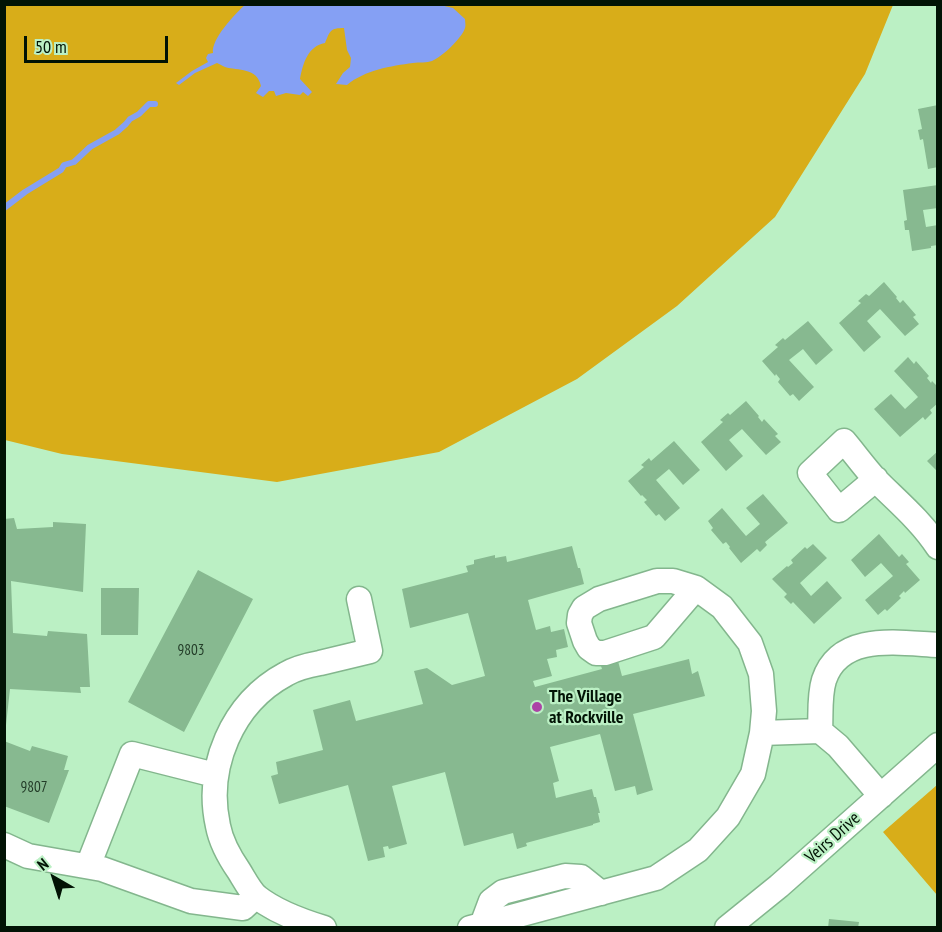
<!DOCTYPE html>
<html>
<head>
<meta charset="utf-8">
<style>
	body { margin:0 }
	#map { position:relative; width:942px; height:932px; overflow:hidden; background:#bbf0c4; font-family:"PT Sans Narrow",sans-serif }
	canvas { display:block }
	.frame { position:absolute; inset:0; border:6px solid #021305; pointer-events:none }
	.north { position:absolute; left:24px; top:848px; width:60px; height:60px; -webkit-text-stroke:4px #bbf0c4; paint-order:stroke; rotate:321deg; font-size:16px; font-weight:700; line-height:24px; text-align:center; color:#021305 }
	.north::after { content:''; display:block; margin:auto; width:21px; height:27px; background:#021305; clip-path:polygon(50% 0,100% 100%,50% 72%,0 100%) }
	.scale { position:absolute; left:24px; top:36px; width:144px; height:27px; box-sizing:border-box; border:3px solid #021305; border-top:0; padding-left:8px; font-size:18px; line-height:21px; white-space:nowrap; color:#021305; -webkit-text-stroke:4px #bbf0c4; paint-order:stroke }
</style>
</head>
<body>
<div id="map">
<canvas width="942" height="932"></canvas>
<div class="frame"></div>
<div class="north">N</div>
<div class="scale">50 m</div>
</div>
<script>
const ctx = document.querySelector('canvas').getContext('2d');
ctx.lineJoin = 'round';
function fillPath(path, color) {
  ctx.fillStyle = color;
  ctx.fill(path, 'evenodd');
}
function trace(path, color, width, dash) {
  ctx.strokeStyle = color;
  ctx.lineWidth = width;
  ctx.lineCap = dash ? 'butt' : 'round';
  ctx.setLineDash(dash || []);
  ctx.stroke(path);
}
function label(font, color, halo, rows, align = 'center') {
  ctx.font = font + ' "PT Sans Narrow",sans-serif';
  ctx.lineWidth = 4.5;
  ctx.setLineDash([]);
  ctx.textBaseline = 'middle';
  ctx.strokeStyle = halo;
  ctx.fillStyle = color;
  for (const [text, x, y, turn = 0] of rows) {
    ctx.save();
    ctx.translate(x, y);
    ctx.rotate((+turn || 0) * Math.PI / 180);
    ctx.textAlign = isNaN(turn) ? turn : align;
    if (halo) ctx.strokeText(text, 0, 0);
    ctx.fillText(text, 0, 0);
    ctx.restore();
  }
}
fillPath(new Path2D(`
	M 5,5 L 893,5 L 865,74 L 775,217 L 677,306 L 577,379 L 439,452 L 277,482 L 62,454 L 5,440 Z
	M 937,785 L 937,895 L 883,832 Z`), '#d8ad19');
fillPath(new Path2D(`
	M 245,5 L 440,5 L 453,8 L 465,19 C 465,21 466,26 465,28 C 462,38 442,57 432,61 C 427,63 419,62 413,63 C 391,66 365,70 347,85 L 336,84 L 343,73 L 350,67 L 351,58 L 347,50 L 344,28 C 330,28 330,31 325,43 C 308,46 303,63 300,79 L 312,92 L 308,96 L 303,92 L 300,95 L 286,93 L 276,96 L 274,91 L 269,91 L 263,97 L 256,93 L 261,86 C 257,67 238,71 225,67 C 222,66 220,64 217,63 L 195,73 L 179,85 L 176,83 L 192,71 L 208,62 L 206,58 L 208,54 L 213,53 C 211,39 235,14 245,5 Z`), '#85a0f4');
trace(new Path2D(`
	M 4,208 L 25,192 L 61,170 L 64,165 L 74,162 L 90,147 L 117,132 L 126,124 L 130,119 L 139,114 L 149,104 L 155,104`), '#85a0f4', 6);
fillPath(new Path2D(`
	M 938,105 L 938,167 L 928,169 L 923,139 L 920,140 L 918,130 L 922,129 L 918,109 Z
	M 938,185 L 938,208 L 923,210 L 926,227 L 938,225 L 938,245 L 931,246 L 931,248 L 912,251 L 909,230 L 905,230 L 904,221 L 907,220 L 903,190 Z
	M 884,282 L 897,297 L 896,298 L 900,303 L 903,300 L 916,315 L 913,317 L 919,324 L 905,336 L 880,309 L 867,321 L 881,337 L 864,352 L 839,323 L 861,303 L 858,301 L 866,294 L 869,296 Z
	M 808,321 L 833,350 L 816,365 L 803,349 L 789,360 L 814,387 L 799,401 L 793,394 L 790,396 L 778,382 L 780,379 L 776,374 L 775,376 L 762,361 L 778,347 L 775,345 L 783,338 L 785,340 Z
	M 908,357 L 914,364 L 916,361 L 929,376 L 927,378 L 931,383 L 932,381 L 938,387 L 938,403 L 930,410 L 932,413 L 925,420 L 923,417 L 900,437 L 874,409 L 891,394 L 905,409 L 918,397 L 894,371 Z
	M 746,401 L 759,416 L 758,417 L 762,422 L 764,419 L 778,434 L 775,436 L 781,442 L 766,455 L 742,429 L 729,440 L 743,456 L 726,471 L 701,442 L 723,422 L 720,420 L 728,413 L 730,415 Z
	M 674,441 L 700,470 L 683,485 L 669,469 L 656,480 L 680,508 L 665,521 L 659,514 L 656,516 L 644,502 L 647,500 L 642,495 L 641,496 L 628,481 L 644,467 L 641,465 L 649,458 L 651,461 Z
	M 938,451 L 938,472 L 927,461 Z
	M 763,494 L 788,523 L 765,542 L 767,545 L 760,552 L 757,549 L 741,563 L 729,548 L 730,547 L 726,542 L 723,544 L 711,530 L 713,528 L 708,521 L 722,508 L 746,536 L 760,524 L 746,508 Z
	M 14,518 L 17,529 L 53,527 L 53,522 L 86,524 L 83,592 L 11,581 L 13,633 L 47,636 L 48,631 L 87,634 L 90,687 L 80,687 L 81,693 L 10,689 L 6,725 L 4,725 L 4,519 Z
	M 879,534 L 899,557 L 902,554 L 909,562 L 906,564 L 920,580 L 905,593 L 904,591 L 899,596 L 901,598 L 887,611 L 885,609 L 878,615 L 865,600 L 893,576 L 881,563 L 865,577 L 851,560 Z
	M 813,544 L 827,558 L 800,583 L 811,596 L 827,581 L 842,598 L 814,624 L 793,602 L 791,604 L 784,597 L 787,594 L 772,579 L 787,566 L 788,567 L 793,563 L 791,560 L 805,547 L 807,549 Z
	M 572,546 L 578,568 L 580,568 L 584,584 L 528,600 L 536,630 L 550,626 L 551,632 L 564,629 L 568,647 L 556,650 L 557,657 L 547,659 L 552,676 L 533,681 L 535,687 L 602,669 L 601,666 L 618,661 L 622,676 L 689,659 L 692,674 L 698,671 L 705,696 L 633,714 L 653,790 L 637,795 L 635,786 L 615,791 L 600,734 L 550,747 L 559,781 L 553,783 L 556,798 L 592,789 L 594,797 L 596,797 L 600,813 L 598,813 L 600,822 L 593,824 L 593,825 L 526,843 L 527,846 L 517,849 L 513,833 L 464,846 L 445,772 L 392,786 L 407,844 L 389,849 L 388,846 L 383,847 L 385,857 L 368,861 L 348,785 L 279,804 L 271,776 L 278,774 L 276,762 L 323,750 L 313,710 L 350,700 L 356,721 L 423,704 L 414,671 L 427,668 L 452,685 L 485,676 L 468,613 L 410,628 L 402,589 L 468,572 L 466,566 L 474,564 L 474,560 L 495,555 L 495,558 L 506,556 L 507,562 Z
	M 198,570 L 253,599 L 184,732 L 128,702 Z
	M 101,588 L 139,588 L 138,635 L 101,635 Z
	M 4,741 L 30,751 L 32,746 L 68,756 L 64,770 L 69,770 L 49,823 L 4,806 Z
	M 829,919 L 859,922 L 858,928 L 828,928 Z`), '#87b990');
const minor = new Path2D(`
	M 876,479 L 839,510 L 810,473 L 844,441 C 855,454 865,468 877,481 C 898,502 921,521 938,547
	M 657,581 L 673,581 L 696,588 L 654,637 L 605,653 L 596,653 L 589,648 L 585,641 L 579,623 L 580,615 L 584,608 L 599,599 Z
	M 820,731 C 821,715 819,696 824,680 C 840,632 898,643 938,645
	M 762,733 L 820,731 L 838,746 L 881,796
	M 4,845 L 28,856 L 102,869 L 191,901 L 243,908 L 256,896
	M 88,866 L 132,754 L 215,775
	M 482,925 L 491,901 L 503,892 L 565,876 L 581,877 L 601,893
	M 324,928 C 301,921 276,912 257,897 C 250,891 244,879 239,871 C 230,858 221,842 218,826 C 205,767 232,703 286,674 C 296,668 309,665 320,663 C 337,659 353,655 370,651 L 359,599
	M 470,928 L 656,878 L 698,850 L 728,817 L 753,774 L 762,733 L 764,711 L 761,674 L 750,643 L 722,607 L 696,588
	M 727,928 L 779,886 L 938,745`);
trace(minor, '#83b68d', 27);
trace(minor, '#fff', 24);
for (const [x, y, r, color] of [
	[537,707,6,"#ac44a6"]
]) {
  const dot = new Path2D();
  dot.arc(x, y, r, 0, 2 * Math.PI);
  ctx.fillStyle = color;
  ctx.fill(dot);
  trace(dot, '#bbf0c4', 2);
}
label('15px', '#233c28', null, [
	["9803",191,651],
	["9807",34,788]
]);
label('bold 18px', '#021305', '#bbf0c4', [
	["The Village",549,697],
	["at Rockville",549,718]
], 'left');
label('18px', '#021305', '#bbf0c4', [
	["Veirs Drive",833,838,-42]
]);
</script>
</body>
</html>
